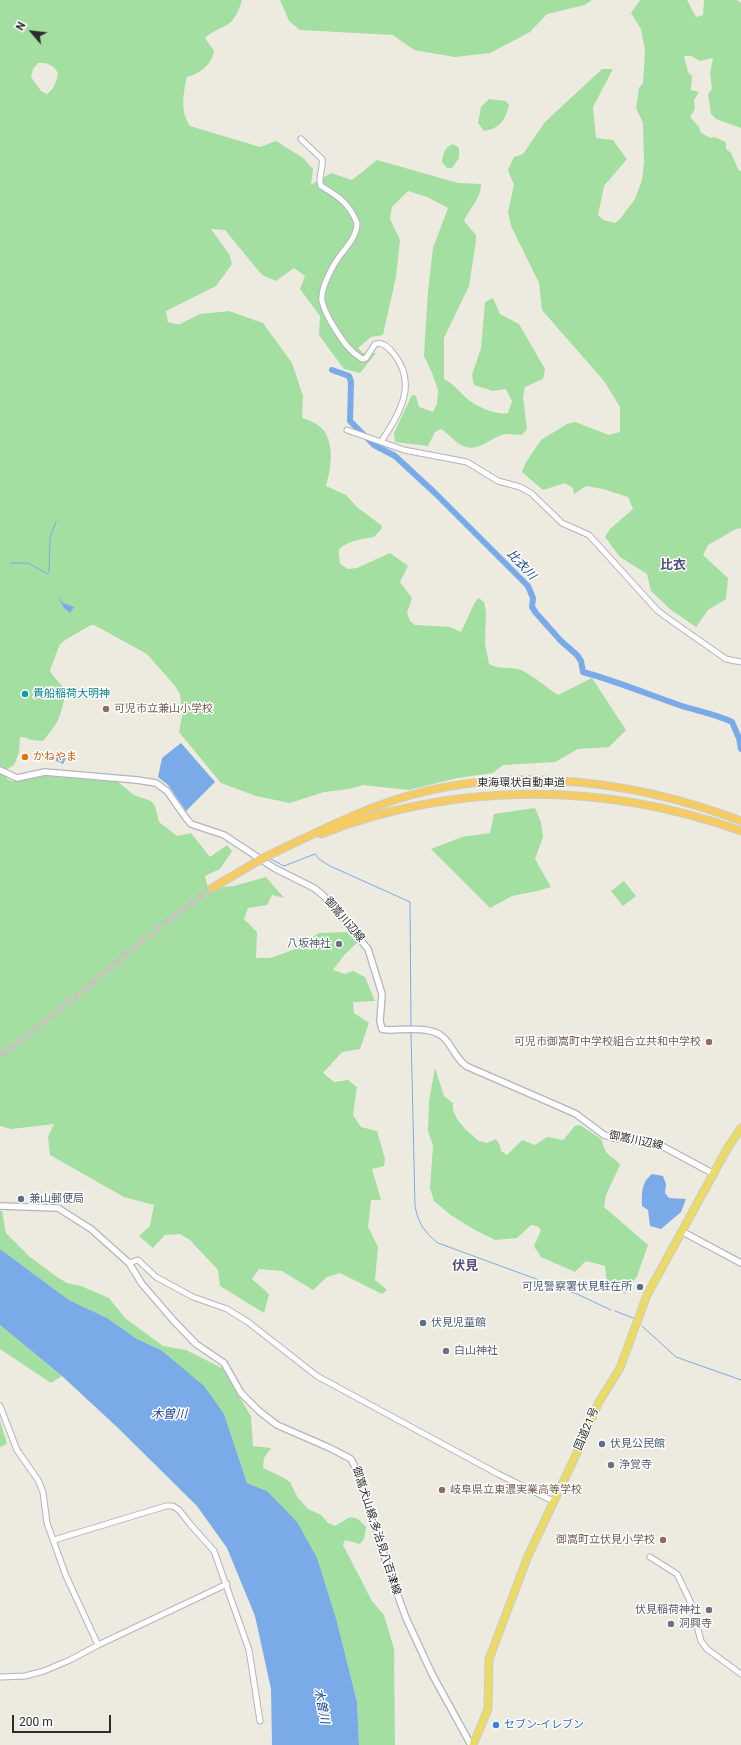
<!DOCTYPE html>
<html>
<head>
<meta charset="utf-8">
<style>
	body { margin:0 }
	#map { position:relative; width:741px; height:1745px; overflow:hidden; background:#edebdf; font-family:Roboto,sans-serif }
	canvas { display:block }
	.north { position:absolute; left:12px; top:12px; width:40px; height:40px; -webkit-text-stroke:3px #fff; paint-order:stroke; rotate:298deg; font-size:11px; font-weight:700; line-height:16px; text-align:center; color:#2c2c2c }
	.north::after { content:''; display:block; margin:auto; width:14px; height:18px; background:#2c2c2c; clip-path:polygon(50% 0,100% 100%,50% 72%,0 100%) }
	.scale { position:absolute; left:12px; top:1715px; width:99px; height:18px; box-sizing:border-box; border:2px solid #2c2c2c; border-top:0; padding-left:5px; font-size:12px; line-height:14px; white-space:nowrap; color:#2c2c2c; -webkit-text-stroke:3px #fff; paint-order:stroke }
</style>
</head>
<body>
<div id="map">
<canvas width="741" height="1745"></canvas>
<div class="north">N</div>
<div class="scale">200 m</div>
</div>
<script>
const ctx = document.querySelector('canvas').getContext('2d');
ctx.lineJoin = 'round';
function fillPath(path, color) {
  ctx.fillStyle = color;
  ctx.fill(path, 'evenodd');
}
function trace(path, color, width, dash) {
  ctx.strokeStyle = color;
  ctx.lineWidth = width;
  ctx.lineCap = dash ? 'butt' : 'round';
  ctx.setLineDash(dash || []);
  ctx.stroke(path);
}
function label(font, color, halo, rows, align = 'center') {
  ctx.font = font + ' Roboto,"Noto Sans JP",sans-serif';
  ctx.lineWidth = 3;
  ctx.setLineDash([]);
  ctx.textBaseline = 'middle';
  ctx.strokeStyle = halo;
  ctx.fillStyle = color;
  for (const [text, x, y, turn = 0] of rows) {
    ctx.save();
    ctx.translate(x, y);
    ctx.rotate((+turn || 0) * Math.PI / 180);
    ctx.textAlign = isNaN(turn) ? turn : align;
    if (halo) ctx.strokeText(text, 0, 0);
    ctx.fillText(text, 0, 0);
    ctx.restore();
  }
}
fillPath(new Path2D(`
	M 0,0 L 242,0 C 240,7 237,15 232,21 C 226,27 213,30 205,38 L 214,51 C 212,65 199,74 187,77 C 183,94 180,111 190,126 L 260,147 L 276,141 L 303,158 L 313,169 L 311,185 L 331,173 L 352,180 L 377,160 L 458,183 L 481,184 C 481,199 469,209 464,221 L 476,235 L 476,241 L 469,286 L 444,338 L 444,379 C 456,385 462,396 473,403 C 482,409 498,415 508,413 L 512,401 L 506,389 L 493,391 L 474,385 L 472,375 L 481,348 L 485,302 L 493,298 L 500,314 L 519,324 L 545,369 L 543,379 L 525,387 L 523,397 L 527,429 L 522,435 C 517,435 511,434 506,434 C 492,436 481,451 466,447 C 455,444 451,435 441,429 L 435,432 L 428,446 L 395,442 L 394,433 L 412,395 L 416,396 L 419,407 L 433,412 L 437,404 L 438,390 L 432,373 L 424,356 L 428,291 L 433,248 L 448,208 L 427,197 L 408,191 L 392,207 L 390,219 L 400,240 L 396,277 L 383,335 L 371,337 L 358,348 L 363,353 L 376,353 L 360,373 L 344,369 L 319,335 L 320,316 L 300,289 L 305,276 L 294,268 L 276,281 L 262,275 L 225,230 L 211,229 L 229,254 L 232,264 L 216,286 L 166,311 L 168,322 L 175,324 L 180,324 L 200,314 L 229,311 L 263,323 L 292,363 L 303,396 L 302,418 C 308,420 314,422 319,426 C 336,438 331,470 326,486 L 346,495 L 358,508 L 381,525 L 382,528 L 374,537 C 366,538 341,542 339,551 C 338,555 340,560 340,564 L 348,569 L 357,568 L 390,553 L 408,566 L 400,582 L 412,598 L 407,613 L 410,621 L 415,625 L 450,627 L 461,632 L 474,604 L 478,598 L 484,602 L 486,612 L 485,644 L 489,664 C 499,670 510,666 521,670 C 529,673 549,689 558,695 L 592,678 L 626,730 L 609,747 L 578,749 L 555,762 L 503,765 L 493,773 L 457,778 L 409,790 L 363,785 L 349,789 L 324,792 L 290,803 L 256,796 L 221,783 L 179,732 L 182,716 L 180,694 L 175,686 L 147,654 L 94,625 L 91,625 L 65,640 L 60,644 L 50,670 L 51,673 L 67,692 C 63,701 62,712 58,720 C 54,728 48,734 43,741 L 31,740 L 23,737 L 20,737 L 19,753 L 14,765 L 4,771 L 7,779 L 12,781 L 46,776 L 118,782 L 134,795 L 151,801 L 155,806 L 159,822 L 177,836 L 191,833 L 210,857 L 227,845 L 232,851 L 220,869 L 205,876 L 208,888 L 234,886 L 266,877 L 284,898 L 272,895 L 267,905 L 248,908 L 244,919 L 257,932 L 256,958 L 270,958 L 293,950 L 319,933 L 347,932 L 357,943 L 345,954 L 333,970 L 345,974 L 353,971 L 365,977 L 375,1001 L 353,1002 L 354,1013 L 369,1023 L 360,1049 L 342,1052 L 323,1073 L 334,1082 L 348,1080 L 357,1087 L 353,1115 L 361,1127 L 377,1131 L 385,1159 L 384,1166 L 372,1169 L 381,1200 L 371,1200 L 368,1227 L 378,1247 L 375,1280 L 387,1290 L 382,1294 L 340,1273 L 327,1277 L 313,1290 L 282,1271 L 259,1269 L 252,1279 L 269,1294 L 264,1313 L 220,1286 L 218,1270 L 190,1240 L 180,1234 L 165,1235 L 153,1248 L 139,1236 L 150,1226 L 154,1205 L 124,1197 L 50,1155 L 48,1137 L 54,1124 L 11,1129 L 0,1126 ZM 38,63 C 48,63 53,64 58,73 C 57,81 54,89 47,94 L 41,91 L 31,77 L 33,69 Z
	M 280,0 L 592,0 L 585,5 L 547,14 L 530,32 L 490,53 L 455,57 L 414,50 L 393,35 L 300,30 L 289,21 Z
	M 640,0 L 687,0 L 696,17 L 703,15 L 704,0 L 737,0 L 741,3 L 741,128 L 716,119 L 711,114 L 708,94 L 712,89 L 710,73 L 713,58 L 700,61 L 691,56 L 684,56 L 688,72 L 692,76 L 691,90 L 699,92 L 694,100 L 695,109 L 690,117 L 699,127 L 701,133 L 711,138 L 714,137 L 726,142 L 726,149 L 731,153 L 739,171 L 741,171 L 741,528 L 736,529 L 708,545 L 703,555 L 728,578 L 726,599 L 708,610 L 696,627 L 670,609 L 651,591 L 647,574 L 620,557 L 605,537 L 610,529 L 633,509 L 628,497 L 603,489 L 586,486 L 574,494 L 573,488 L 565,483 L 543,490 L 522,472 L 526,462 L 541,440 L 567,424 L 575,422 L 609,435 L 620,432 L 620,407 L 604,381 L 542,310 L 539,283 L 511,226 L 508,212 L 514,185 L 508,170 L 514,157 L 523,154 L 545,122 L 602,69 L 613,69 L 593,107 L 596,138 L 613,140 L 627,159 L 604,186 L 598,215 L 603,220 L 615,223 L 620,219 L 635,199 L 642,180 L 644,162 L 643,123 L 636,108 L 639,88 L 643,83 L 645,51 L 641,29 L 631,13 Z
	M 489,99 L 506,101 L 509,105 C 506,120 499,129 484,131 L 478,123 L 481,107 Z
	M 453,144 L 459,148 L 459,158 L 452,168 L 447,168 L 442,162 C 443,153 444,148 453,144 Z
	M 535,808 L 541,822 L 543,837 L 535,859 L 551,887 L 537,891 L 512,896 L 490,908 L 431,849 L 462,837 L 490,833 L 494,814 Z
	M 624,881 L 636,896 L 623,906 L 611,891 Z
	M 435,1068 L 444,1096 L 453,1103 L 453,1110 L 457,1119 L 465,1129 L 479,1141 L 487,1143 L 496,1139 L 500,1145 L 501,1151 L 507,1155 L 522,1140 L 535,1145 L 547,1137 L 563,1140 L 575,1126 L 580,1125 L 601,1139 C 604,1144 603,1149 608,1154 C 612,1159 618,1160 620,1165 L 606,1195 L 604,1207 L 648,1245 L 637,1276 L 626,1294 L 607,1285 L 605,1266 L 586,1261 L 575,1272 L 541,1257 L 534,1246 L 541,1230 L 537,1226 L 531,1225 L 517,1238 L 495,1240 L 475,1230 L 452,1216 L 434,1201 L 430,1188 L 433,1146 L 428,1131 L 429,1101 Z
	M 0,1211 L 2,1211 L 6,1233 L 30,1257 L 57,1277 L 67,1283 L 81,1286 L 109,1298 L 125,1318 L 163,1346 L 186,1350 L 222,1368 L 251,1416 L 253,1446 L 271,1448 L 264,1458 L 263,1468 L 284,1478 L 290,1482 L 298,1498 L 308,1509 L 321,1515 L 328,1523 L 335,1526 L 350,1517 L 358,1519 L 366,1527 L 364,1539 L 360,1544 L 345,1540 L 343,1545 L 372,1601 L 384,1615 L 394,1649 L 395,1745 L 359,1745 L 357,1702 L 337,1622 L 267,1491 L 247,1483 L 224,1414 L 161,1350 L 137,1339 L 107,1318 L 69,1300 L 0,1249 Z
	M 0,1325 L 62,1376 L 51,1383 L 0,1349 Z
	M 0,1420 L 7,1444 L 0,1447 Z`), '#a3dfa0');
fillPath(new Path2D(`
	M 58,597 L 63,603 L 74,607 L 70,613 L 64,608 Z
	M 181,743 L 215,782 L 186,811 L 168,785 L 158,777 L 162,758 Z
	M 55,753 L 66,758 L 63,764 L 52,759 Z
	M 652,1174 L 663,1176 L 666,1184 L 665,1193 L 669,1198 L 686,1199 L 681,1212 L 661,1229 L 650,1226 L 648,1210 L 642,1206 C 642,1192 641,1183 652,1174 Z
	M 0,1249 L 69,1300 L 107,1318 L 137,1339 L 161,1350 L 204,1386 L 224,1414 L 247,1483 L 267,1491 L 297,1522 L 317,1558 L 337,1622 L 357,1702 L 359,1745 L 272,1745 L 271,1689 L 255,1616 L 227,1548 L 197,1506 L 118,1428 L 62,1376 L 0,1325 Z`), '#7aaae7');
trace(new Path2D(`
	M 10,563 L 28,563 L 48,574
	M 49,572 L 50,538 L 56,522
	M 269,858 L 284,866 L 315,854 L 319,859 L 330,866 L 410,902 L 411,1027
	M 411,1032 L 415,1206 C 418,1223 425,1233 438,1243 L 577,1294 L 611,1310
	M 615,1311 L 633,1318
	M 642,1326 L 676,1357 L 741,1380`), '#7aaae7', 1);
trace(new Path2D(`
	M 332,370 L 349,376 L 351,382 L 350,421 L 374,445 L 395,456 L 435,493 L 528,586 L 533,598 L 532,607 L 536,613 L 561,641 L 577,655 L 581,661 L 583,672 C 616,681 647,694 679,705 C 697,711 715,714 732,722 L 739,738 L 741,749`), '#7aaae7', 6);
trace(new Path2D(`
	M 0,1055 C 74,1004 138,939 212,888`), '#c6c5bb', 7, [7, 3.5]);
const tertiary = new Path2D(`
	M 301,139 L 322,159 C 324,169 317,177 321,186 C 339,197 349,203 357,223 C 357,235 349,244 342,253 C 334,263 320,288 322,301 C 324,310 329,319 334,327 C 343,341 348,350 362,359 L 366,358 L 375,344 C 383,342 388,347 393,353 C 419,384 399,414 381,442
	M 347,430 L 404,450 L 467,462 L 498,481 L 520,487 L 531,493 L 562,523 L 589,535 L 657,610 L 666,617 L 726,659 L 741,662
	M 129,1263 L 138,1260 L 156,1277 L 193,1297 L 227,1309 L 248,1322 L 317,1376 L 498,1474 L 553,1501
	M 0,1406 L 17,1450 L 38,1480 L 43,1492 L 47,1523 L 66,1576 L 98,1645
	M 54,1540 L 166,1506 L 173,1506 L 179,1510 L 190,1524 L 214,1551 L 249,1650 L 260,1721
	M 650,1557 L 677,1574 L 691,1603 L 701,1641 L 707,1649 L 741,1674
	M 0,1677 L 25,1676 L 44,1671 L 70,1660 L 98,1645 L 227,1584`);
const secondary = new Path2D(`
	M 0,770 L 17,778 L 45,772 L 137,780 L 156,783 L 167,791 L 186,818 L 191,824 L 224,835 L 274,868 L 314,888 L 324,896 L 368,949 L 382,994 L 380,1021 L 382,1029 L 388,1030 C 404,1030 433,1025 445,1039 C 453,1048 456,1058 466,1066 L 558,1106 L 576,1114 L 604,1135 L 614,1138 L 652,1143 L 662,1146 L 714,1174
	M 0,1206 L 58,1208 L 91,1229 L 129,1263 L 142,1284 L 173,1320 L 196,1344 L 224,1363 L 241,1393 L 259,1411 L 277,1425 L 330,1448 L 351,1459 L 359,1475 L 389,1571 L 406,1618 L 432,1674 L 471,1745
	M 683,1232 L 741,1263`);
const trunk = new Path2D(`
	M 473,1745 L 488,1709 L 489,1659 L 528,1556 L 575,1457 L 599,1402 L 620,1368 L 647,1295 L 727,1149 L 741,1128`);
const motorway = new Path2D(`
	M 321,834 C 456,781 605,782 741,831
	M 269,855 C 316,833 361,809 411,795 C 517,765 640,782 741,821
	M 212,888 L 258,861`);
trace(tertiary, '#b4b3be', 7);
trace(secondary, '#b4b3be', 8);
trace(trunk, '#ccc', 9);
trace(motorway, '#ccc', 9);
trace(tertiary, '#fff', 5);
trace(secondary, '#fff', 5.5);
trace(trunk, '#eada66', 7);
trace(motorway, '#f4cc63', 7);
const motorwayBridge = new Path2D(`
	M 258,861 L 269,855`);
trace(motorwayBridge, '#ccc', 9, []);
trace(motorwayBridge, '#f4cc63', 7);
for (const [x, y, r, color] of [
	[25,694,4,"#0f9aa8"],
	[106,709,4,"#8d6e63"],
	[25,757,4,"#e8710a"],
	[339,944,4,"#6b7280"],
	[709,1042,4,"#8d6e63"],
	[21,1199,4,"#5c6f8a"],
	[640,1287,4,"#5c6f8a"],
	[423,1323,4,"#5c6f8a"],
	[446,1351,4,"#6b7280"],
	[602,1444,4,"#5c6f8a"],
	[611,1465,4,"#6b7280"],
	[442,1490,4,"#8d6e63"],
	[663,1540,4,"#8d6e63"],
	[709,1610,4,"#6b7280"],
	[671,1624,4,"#6b7280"],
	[496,1725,4,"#3f7fe0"]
]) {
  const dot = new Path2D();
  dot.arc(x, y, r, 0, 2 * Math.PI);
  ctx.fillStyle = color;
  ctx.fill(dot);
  trace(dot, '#fff', 1.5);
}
label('11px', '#0d838f', '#fff', [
	["貴船稲荷大明神",33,694]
], 'left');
label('11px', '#785e54', '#fff', [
	["可児市立兼山小学校",114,709],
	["可児市御嵩町中学校組合立共和中学校",701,1042,"right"],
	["岐阜県立東濃実業高等学校",450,1490],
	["御嵩町立伏見小学校",655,1540,"right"]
], 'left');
label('11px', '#c56008', '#fff', [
	["かねやま",33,757]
], 'left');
label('11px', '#2c2c2c', '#fff', [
	["東海環状自動車道",521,783],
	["御嵩川辺線",344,920,49],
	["御嵩川辺線",636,1141,12],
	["国道21号",587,1429,-67],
	["御嵩犬山線;多治見八百津線",376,1531,72]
]);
label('11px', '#5b616d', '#fff', [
	["八坂神社",331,944,"right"],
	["白山神社",454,1351],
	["浄覚寺",619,1465],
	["伏見稲荷神社",701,1610,"right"],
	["洞興寺",679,1624]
], 'left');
label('11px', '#4e5e75', '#fff', [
	["兼山郵便局",29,1199],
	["可児警察署伏見駐在所",632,1287,"right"],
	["伏見児童館",431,1323],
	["伏見公民館",610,1444]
], 'left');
label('11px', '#366cbe', '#fff', [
	["セブン-イレブン",504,1725]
], 'left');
label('italic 12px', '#174495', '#fff', [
	["比衣川",521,565,47],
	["木曽川",169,1415],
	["木曽川",321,1706,79]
]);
label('bold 13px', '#544f7a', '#fff', [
	["比衣",673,566],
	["伏見",465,1267]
]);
</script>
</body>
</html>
